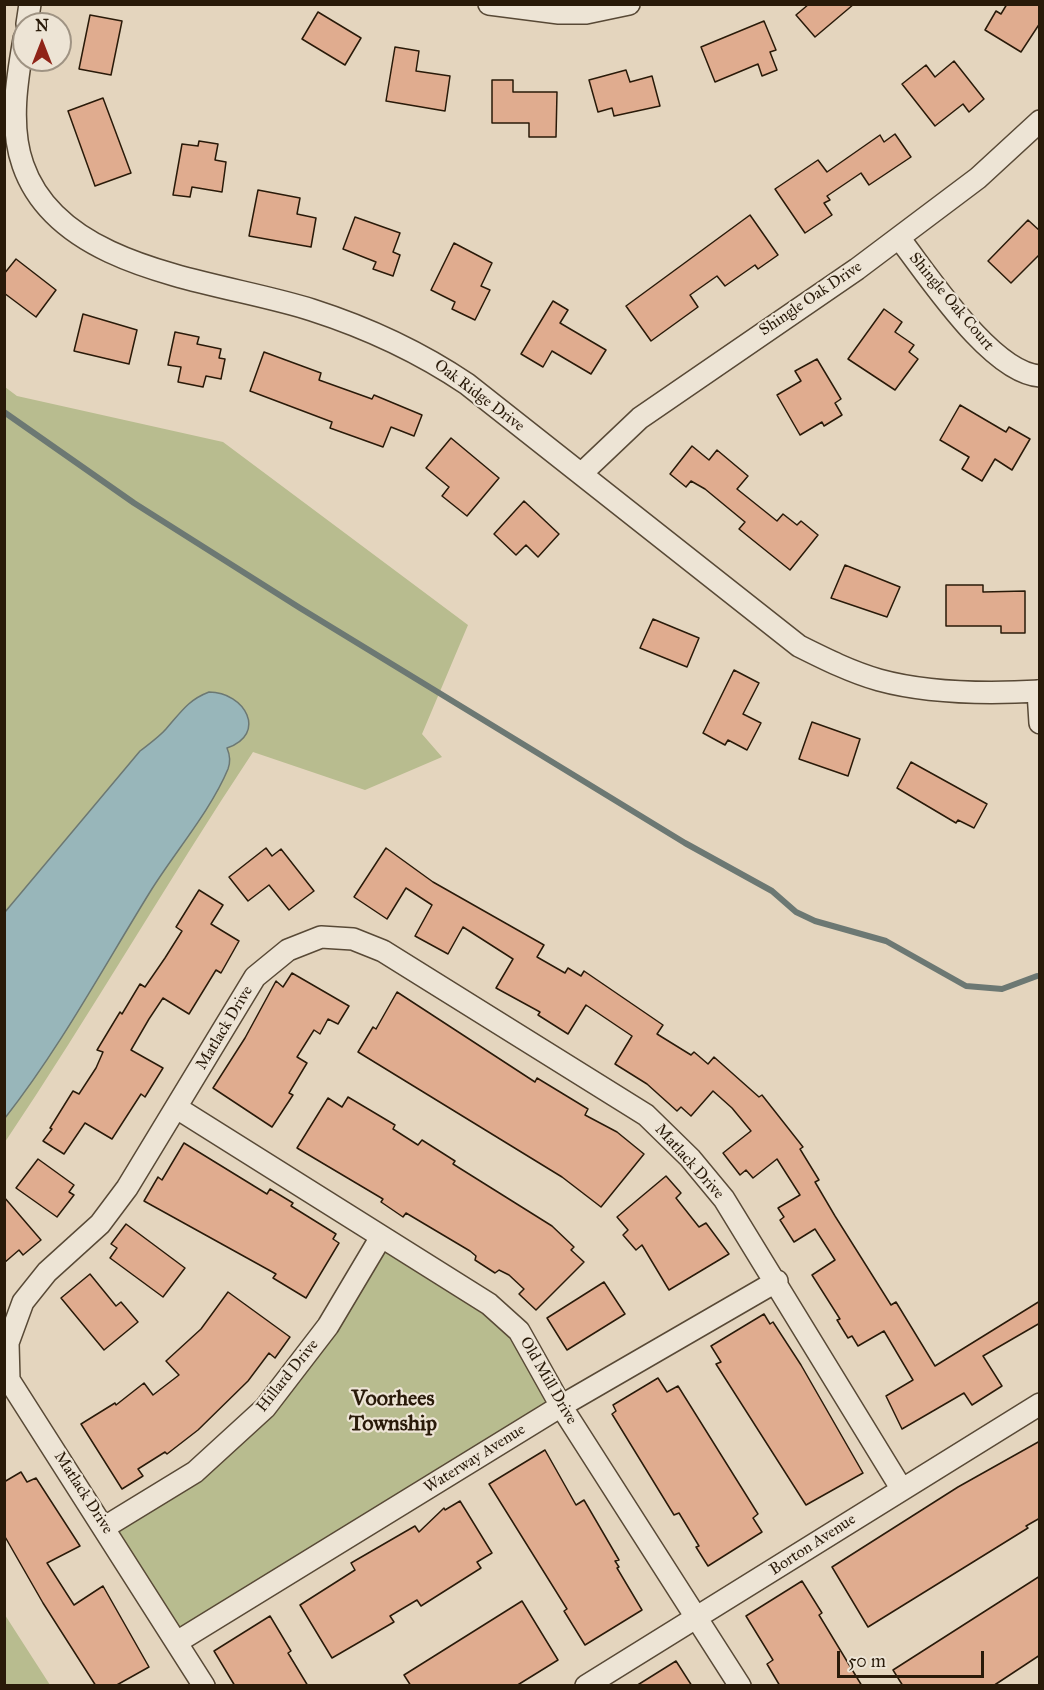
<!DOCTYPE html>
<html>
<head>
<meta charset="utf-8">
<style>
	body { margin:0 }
	#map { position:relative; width:1044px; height:1690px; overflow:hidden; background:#e4d5be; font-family:"IM FELL Great Primer",serif }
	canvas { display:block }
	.frame { position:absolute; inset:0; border:6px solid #291a09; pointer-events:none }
	.north { position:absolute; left:12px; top:12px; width:60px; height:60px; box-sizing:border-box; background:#ede4d5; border:2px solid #9f9383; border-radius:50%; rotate:0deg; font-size:16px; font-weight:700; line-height:24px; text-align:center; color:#291a09 }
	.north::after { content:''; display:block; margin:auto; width:21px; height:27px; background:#8f2418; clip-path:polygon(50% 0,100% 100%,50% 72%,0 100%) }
	.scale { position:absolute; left:837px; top:1651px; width:147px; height:27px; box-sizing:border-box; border:3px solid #291a09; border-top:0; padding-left:8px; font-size:18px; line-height:21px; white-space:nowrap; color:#291a09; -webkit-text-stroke:4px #ede4d5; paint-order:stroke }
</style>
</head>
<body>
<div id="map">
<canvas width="1044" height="1690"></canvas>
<div class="frame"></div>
<div class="north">N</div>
<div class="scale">50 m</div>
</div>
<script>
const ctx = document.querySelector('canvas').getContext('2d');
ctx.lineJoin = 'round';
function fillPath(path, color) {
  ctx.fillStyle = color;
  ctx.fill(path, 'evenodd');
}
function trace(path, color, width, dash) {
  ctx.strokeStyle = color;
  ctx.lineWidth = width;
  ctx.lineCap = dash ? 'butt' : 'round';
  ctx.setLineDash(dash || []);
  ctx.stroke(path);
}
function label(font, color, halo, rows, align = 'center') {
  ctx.font = font + ' "IM FELL Great Primer",serif';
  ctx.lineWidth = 4.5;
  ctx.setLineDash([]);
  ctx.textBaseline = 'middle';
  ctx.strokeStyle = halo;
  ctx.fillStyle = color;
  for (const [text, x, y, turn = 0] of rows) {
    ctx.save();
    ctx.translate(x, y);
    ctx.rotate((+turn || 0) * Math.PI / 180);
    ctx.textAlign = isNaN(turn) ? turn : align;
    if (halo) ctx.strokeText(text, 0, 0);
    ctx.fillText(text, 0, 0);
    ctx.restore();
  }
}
fillPath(new Path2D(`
	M 5,387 L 17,396 L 223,442 L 468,625 L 422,734 L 442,757 L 365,790 L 253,752 C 168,880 91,1014 5,1142 Z
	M 381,1237 L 489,1304 L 561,1406 L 177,1642 L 105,1527 L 265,1408 Z
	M 5,1615 L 50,1685 L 5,1685 Z`), '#b8bc8f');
const water = new Path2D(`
	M 209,692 C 245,692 268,734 227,748 C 230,755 231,761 228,769 C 210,812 174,853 150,892 C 103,968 60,1048 5,1118 L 5,912 L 140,751 C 149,744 159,737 166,729 C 181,712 188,700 209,692 Z`);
fillPath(water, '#98b6ba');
trace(water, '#6c7873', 1.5);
trace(new Path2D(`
	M 4,412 L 134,503 L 300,608 L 685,843 L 772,891 L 796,912 L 815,921 L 886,941 L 966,986 L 1002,989 L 1037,976`), '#6c7873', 6);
const building = new Path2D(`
	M 809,4 L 854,4 L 815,37 L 796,15 Z
	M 1007,4 L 1040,4 L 1040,23 L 1021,52 L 985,30 L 996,11 L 1001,14 Z
	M 318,12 L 361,38 L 345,65 L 302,39 Z
	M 90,15 L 122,21 L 111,75 L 79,69 Z
	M 764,21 L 776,50 L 770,52 L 777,70 L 762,76 L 758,64 L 715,82 L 701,47 Z
	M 395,47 L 419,51 L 416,71 L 450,76 L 445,111 L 386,101 Z
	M 954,61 L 984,99 L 969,112 L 963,104 L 935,126 L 902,84 L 926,65 L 935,77 Z
	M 626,70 L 630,82 L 652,76 L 660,106 L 614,116 L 612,108 L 598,112 L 589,80 Z
	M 492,80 L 513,80 L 513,92 L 557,92 L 556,137 L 529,137 L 529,123 L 492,123 Z
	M 103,98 L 131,173 L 95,186 L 68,111 Z
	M 895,134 L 911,157 L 869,185 L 861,173 L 827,196 L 830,200 L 824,203 L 832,215 L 805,233 L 775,189 L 818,160 L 827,172 L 880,135 L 884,142 Z
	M 199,141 L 218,144 L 215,160 L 226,162 L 222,192 L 192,187 L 190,197 L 173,195 L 182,144 L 198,146 Z
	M 258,190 L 300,198 L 297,214 L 316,218 L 311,247 L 249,236 Z
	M 750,215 L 778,255 L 758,269 L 755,265 L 725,286 L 717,276 L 690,295 L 698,307 L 651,341 L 626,306 Z
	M 355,217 L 400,233 L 393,252 L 400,255 L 393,276 L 373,269 L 376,262 L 343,249 Z
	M 1028,220 L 1040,231 L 1040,254 L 1011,283 L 988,261 Z
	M 454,243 L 492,263 L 481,286 L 490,290 L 475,320 L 452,309 L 455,302 L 431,290 Z
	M 16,259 L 56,290 L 36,317 L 4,293 L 4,274 Z
	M 553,301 L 568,310 L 560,323 L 606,350 L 591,374 L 552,351 L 543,367 L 521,354 Z
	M 884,309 L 902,322 L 895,332 L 914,345 L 909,352 L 918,359 L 895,390 L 848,359 Z
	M 83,314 L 137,330 L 129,364 L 74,351 Z
	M 175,332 L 199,337 L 197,344 L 221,349 L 219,358 L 225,359 L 221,379 L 206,376 L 203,387 L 178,382 L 181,367 L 168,365 Z
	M 264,352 L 321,373 L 319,380 L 372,399 L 374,395 L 422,415 L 414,436 L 391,427 L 383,447 L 330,428 L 332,422 L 250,391 Z
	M 817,359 L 841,399 L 835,403 L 842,415 L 824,426 L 822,422 L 800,435 L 777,395 L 801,381 L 795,371 Z
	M 960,405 L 1006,432 L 1009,427 L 1030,439 L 1012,470 L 995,459 L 982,481 L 962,469 L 969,457 L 940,440 Z
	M 451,438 L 499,478 L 467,516 L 442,496 L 449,487 L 426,468 Z
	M 692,446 L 709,460 L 717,450 L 748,476 L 737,489 L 777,521 L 783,514 L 797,525 L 801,521 L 818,535 L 790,570 L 739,529 L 745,522 L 705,489 L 691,481 L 686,487 L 670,474 Z
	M 524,501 L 559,534 L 538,557 L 526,545 L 516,555 L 494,534 Z
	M 845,565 L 900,587 L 887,617 L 831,598 Z
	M 946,585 L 983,585 L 983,592 L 1025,591 L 1025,633 L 1001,633 L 1001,626 L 946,626 Z
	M 653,619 L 699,638 L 687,667 L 640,648 Z
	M 734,670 L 759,683 L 743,714 L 761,723 L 747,750 L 728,740 L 725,745 L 703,733 Z
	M 812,722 L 860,739 L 848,776 L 799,759 Z
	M 911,762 L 987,804 L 974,828 L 958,820 L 956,823 L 897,788 Z
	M 266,848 L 272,856 L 281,849 L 314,891 L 289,910 L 269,885 L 248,901 L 229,877 Z
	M 386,848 L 433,882 L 544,945 L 537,957 L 565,973 L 568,968 L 581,976 L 584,971 L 663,1025 L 657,1034 L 691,1055 L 694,1052 L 708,1064 L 714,1057 L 759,1097 L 762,1095 L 803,1147 L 800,1149 L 819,1180 L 815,1182 L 835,1216 L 891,1305 L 896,1302 L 935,1366 L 1040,1301 L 1040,1323 L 983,1356 L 1002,1386 L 972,1405 L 964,1393 L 902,1429 L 886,1396 L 913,1380 L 884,1331 L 858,1346 L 852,1336 L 848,1338 L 837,1320 L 840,1319 L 812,1275 L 835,1260 L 815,1229 L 794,1242 L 780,1220 L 784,1217 L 778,1208 L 800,1195 L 777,1159 L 753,1178 L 746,1170 L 740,1175 L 723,1153 L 751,1131 L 732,1108 L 713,1091 L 691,1116 L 681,1107 L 677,1111 L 647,1084 L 615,1064 L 632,1036 L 586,1005 L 568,1034 L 538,1015 L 540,1012 L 496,988 L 513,959 L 463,927 L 448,954 L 415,936 L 432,905 L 406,888 L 387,919 L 354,897 Z
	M 199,890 L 223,905 L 211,924 L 239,941 L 221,973 L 216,970 L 189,1014 L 163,998 L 149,1019 L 131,1050 L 163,1068 L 145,1097 L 141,1094 L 112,1139 L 85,1123 L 64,1154 L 43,1141 L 52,1129 L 50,1128 L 73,1091 L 79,1094 L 96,1068 L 103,1052 L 97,1050 L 120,1012 L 122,1014 L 140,984 L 145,987 L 165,958 L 182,931 L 176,927 Z
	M 292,973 L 349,1006 L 338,1024 L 328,1019 L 320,1034 L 314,1030 L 297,1057 L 307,1063 L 289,1093 L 293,1095 L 272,1127 L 213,1088 L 245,1038 L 276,981 L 283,987 Z
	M 397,992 L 535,1082 L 537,1078 L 588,1109 L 585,1115 L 617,1132 L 644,1154 L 601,1207 L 562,1177 L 358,1052 L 373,1027 L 376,1029 Z
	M 348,1097 L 395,1125 L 393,1129 L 418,1145 L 422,1140 L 455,1161 L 453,1164 L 552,1226 L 574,1247 L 571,1250 L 584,1262 L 536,1310 L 519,1294 L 524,1289 L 509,1275 L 499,1270 L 495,1273 L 475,1260 L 476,1256 L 470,1251 L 406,1213 L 403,1217 L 381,1202 L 383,1199 L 297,1148 L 328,1098 L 342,1107 Z
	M 184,1143 L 267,1194 L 270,1189 L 293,1203 L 291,1206 L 336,1234 L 333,1239 L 339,1243 L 306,1298 L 273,1278 L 276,1274 L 144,1201 L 158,1177 L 162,1180 Z
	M 38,1159 L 74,1185 L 69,1192 L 74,1195 L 57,1217 L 16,1188 Z
	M 666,1176 L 681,1193 L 676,1198 L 699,1227 L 706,1223 L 729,1254 L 669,1290 L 642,1245 L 636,1250 L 623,1235 L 628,1230 L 617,1217 Z
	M 4,1197 L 41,1240 L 23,1255 L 19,1250 L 4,1263 Z
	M 126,1224 L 185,1268 L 163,1297 L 110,1258 L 117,1248 L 111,1244 Z
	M 90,1274 L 116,1306 L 121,1302 L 138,1322 L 104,1350 L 61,1298 Z
	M 604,1282 L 625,1314 L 567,1350 L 547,1318 Z
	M 228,1292 L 290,1337 L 275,1358 L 269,1353 L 248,1381 L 198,1430 L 167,1454 L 165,1452 L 138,1469 L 143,1476 L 122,1489 L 81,1424 L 115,1403 L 116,1405 L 144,1383 L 153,1395 L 179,1375 L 166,1361 L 201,1329 Z
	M 764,1314 L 770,1324 L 773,1322 L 801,1365 L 863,1473 L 806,1505 L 716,1364 L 721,1362 L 711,1346 Z
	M 658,1378 L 667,1392 L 678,1386 L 758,1514 L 753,1518 L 762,1532 L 708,1566 L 696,1547 L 699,1546 L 679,1513 L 674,1515 L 612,1414 L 616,1411 L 613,1405 Z
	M 1040,1441 L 1040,1518 L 1026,1526 L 1028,1528 L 868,1627 L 832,1567 L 958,1487 Z
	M 545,1450 L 576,1505 L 584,1500 L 619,1560 L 615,1561 L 619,1567 L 617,1568 L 642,1610 L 585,1645 L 564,1611 L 567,1609 L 489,1484 Z
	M 21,1472 L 27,1482 L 36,1478 L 80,1546 L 47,1563 L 74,1605 L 103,1586 L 149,1667 L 115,1686 L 96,1686 L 43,1603 L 4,1535 L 4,1482 Z
	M 460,1501 L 492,1553 L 477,1562 L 481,1568 L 421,1606 L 417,1600 L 390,1616 L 394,1622 L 332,1658 L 300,1605 L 355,1570 L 351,1563 L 415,1526 L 419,1532 L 444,1508 L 445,1510 Z
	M 1040,1576 L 1040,1655 L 993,1686 L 903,1686 L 893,1670 Z
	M 802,1581 L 822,1613 L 819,1615 L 862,1686 L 780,1686 L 767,1664 L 773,1660 L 746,1616 Z
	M 522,1601 L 558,1660 L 516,1686 L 411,1686 L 404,1675 Z
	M 270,1616 L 291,1651 L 288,1653 L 308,1686 L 235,1686 L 214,1651 Z
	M 676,1661 L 692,1686 L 636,1686 Z`);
fillPath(building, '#e0ac8f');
trace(building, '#291a09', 1.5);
const minor = new Path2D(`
	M 489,4 L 559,13 L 586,13 L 629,4
	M 27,24 L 30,4
	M 24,39 C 17,79 9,126 23,165 C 60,272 219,280 312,310 C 368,328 418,351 467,384 L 799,646 C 825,659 851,672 879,680 C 930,694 988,694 1040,691
	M 899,238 C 928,275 991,373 1040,376
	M 581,474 L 640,418 L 857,269 L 978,178 L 1040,121
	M 1038,691 L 1040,723
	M 177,1108 L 489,1304 L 519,1331 L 561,1406 L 740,1686
	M 105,1527 L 195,1472 L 265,1408 L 328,1326 L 381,1237
	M 177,1642 L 561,1406 L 777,1281
	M 204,1686 L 9,1380 L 8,1343 L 23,1302 L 47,1272 L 100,1224 L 127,1188 L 255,977 L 288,950 L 321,937 L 353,939 L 383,951 L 646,1115 L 690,1158 L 724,1199 L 901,1488
	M 586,1686 L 1040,1404`);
trace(minor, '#584936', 24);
trace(minor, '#ede4d5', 21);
label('16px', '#291a09', '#ede4d5', [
	["Shingle Oak Drive",811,299,-34],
	["Shingle Oak Court",951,302,50],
	["Oak Ridge Drive",479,396,37],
	["Matlack Drive",225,1028,-59],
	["Matlack Drive",689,1162,48],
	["Hillard Drive",288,1376,-51],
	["Old Mill Drive",548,1381,60],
	["Waterway Avenue",475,1459,-32],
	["Matlack Drive",83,1493,57],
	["Borton Avenue",813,1545,-33]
]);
label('bold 22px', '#291a09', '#ede4d5', [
	["Voorhees",393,1400],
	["Township",393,1425]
]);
</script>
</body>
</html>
